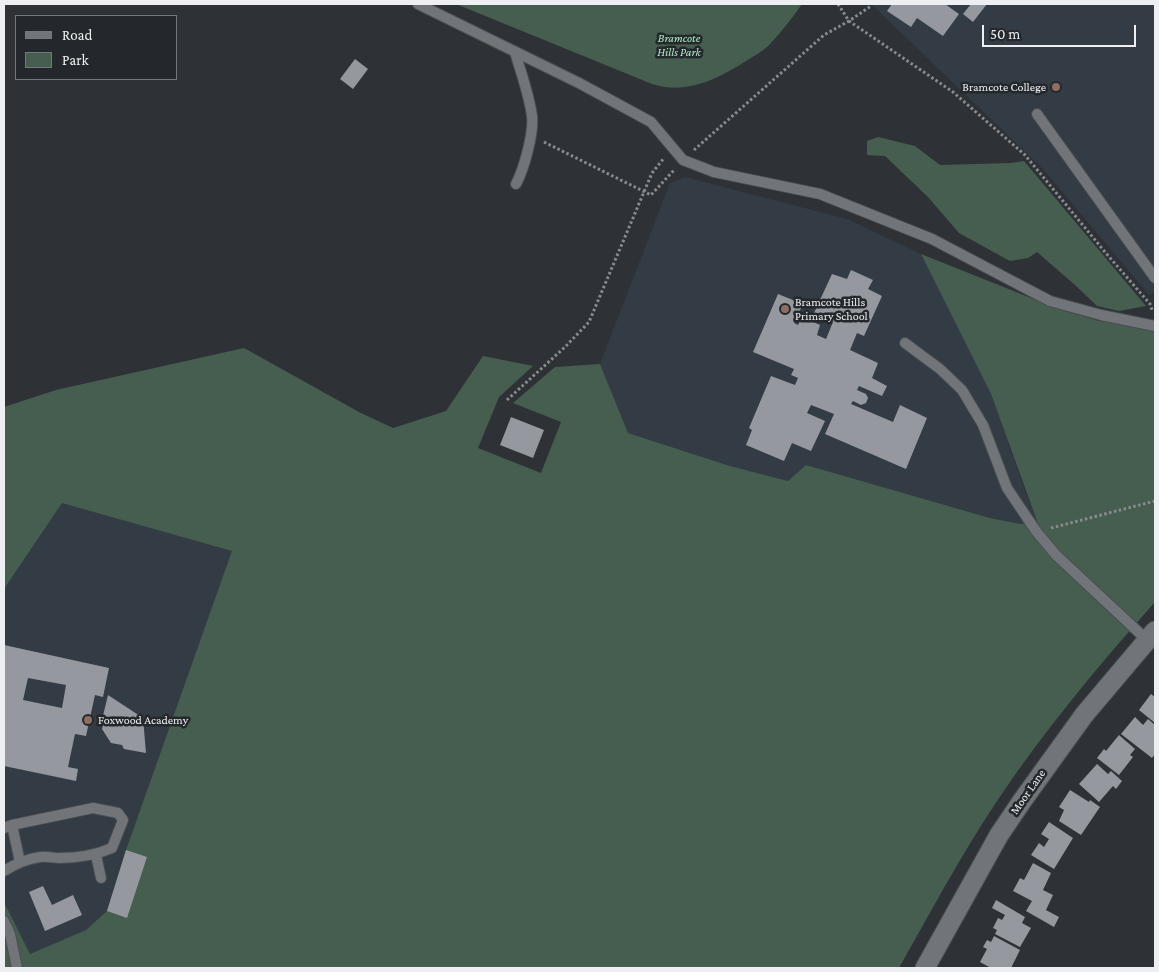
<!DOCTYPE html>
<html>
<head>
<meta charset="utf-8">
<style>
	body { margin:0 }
	#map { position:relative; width:1159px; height:972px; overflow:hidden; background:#2e3236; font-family:"Crimson Pro",serif }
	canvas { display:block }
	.frame { position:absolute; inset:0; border:5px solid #edeff2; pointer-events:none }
	.legend { position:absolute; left:15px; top:15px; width:162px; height:65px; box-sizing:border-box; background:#24282c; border:1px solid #74787b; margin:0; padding:6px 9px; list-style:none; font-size:15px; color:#edeff2 }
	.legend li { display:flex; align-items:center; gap:10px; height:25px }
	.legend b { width:25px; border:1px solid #74787b }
	.scale { position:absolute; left:982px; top:25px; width:154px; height:22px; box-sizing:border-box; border:2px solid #edeff2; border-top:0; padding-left:6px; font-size:15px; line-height:18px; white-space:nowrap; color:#edeff2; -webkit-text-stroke:4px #24282c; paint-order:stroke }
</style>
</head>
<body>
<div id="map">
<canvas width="1159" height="972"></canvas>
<div class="frame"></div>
<ul class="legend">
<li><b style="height:6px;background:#71757a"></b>Road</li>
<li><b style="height:14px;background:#465e4f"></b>Park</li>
</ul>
<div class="scale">50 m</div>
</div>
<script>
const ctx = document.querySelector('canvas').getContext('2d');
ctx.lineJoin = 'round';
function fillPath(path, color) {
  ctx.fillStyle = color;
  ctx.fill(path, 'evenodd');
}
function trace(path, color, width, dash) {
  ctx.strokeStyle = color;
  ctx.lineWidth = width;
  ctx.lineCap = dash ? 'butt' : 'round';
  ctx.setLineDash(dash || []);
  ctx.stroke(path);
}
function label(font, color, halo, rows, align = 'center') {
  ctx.font = font + ' "Crimson Pro",serif';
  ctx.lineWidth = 5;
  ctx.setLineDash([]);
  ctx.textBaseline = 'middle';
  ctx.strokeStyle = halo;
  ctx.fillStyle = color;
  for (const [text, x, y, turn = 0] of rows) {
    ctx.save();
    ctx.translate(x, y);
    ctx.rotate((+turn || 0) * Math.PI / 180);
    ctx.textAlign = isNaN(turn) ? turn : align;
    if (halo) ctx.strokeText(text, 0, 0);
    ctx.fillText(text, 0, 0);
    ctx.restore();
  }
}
fillPath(new Path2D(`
	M 871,4 L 1155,4 L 1155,292 L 1149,295 L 1043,169 Z
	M 685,177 L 847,219 L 921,254 L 991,394 L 1025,491 L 1037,521 L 1021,524 L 990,518 L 806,465 L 788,481 L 730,466 L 628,433 L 600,364 L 670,183 Z
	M 62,502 L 233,551 L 126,850 L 147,857 L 107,912 L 86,930 L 30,954 L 4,902 L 4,589 Z`), '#333b44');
fillPath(new Path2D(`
	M 456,4 L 802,4 C 793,17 782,31 771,43 C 765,50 754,56 746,61 C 718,79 686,95 652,84 Z
	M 878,137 L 915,146 L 940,165 L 1011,163 L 1024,161 L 1146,306 L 1119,311 L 1097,306 L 1075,285 L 1037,252 L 1028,258 L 1010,261 L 959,233 L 928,197 L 885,156 L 867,155 L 867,141 Z
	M 921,254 L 1051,306 L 1099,321 L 1155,328 L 1155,602 C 1098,666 1042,733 995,804 C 960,857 930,913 899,968 L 4,968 L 4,902 L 30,954 L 86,930 L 107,911 L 126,850 L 232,551 L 62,503 L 4,589 L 4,407 L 56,390 L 244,348 L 359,412 L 393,428 L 446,411 L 483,356 L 533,366 L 499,397 L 478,448 L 541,473 L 561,422 L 513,403 L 555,367 L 600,364 L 628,433 L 730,466 L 788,481 L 806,465 L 990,518 L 1021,524 L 1037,521 L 991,394 Z`), '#465e4f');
fillPath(new Path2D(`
	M 892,4 L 945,4 L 959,14 L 943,36 L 917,18 L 911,27 L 887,11 Z
	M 971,4 L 987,4 L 973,22 L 963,14 Z
	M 355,59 L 368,69 L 353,89 L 340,79 Z
	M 851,270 L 873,280 L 868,289 L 882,296 L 864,336 L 857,333 L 850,350 L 878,363 L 872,378 L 887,386 L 882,396 L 859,386 L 857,390 L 866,394 L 868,398 L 866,403 L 861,405 L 853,401 L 851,404 L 893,422 L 900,405 L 927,418 L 906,469 L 825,434 L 834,414 L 811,405 L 807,413 L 825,421 L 811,451 L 792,443 L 784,461 L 746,445 L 752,430 L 749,428 L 771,376 L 795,385 L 798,378 L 791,375 L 794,369 L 753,352 L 778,294 L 803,304 L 794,323 L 798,325 L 802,317 L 820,325 L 817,335 L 826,339 L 833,322 L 814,313 L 832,274 L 847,279 Z
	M 511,417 L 544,430 L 533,458 L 500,445 Z
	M 4,645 L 109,668 L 103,697 L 95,695 L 86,736 L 75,734 L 68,767 L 78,769 L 76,781 L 4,766 ZM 28,678 L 66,685 L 62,708 L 23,700 Z
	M 1151,694 L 1155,697 L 1155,723 L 1139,710 Z
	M 108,695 L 143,718 L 146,753 L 124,749 L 122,745 L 111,743 L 102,729 L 103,725 L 101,724 Z
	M 1135,717 L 1143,725 L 1148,719 L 1155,725 L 1155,754 L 1152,758 L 1121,734 Z
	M 1119,735 L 1135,749 L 1130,755 L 1133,757 L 1119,775 L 1097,758 L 1104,749 L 1106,751 Z
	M 1097,764 L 1108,774 L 1111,771 L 1122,781 L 1116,789 L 1113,786 L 1099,802 L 1079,784 Z
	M 1070,790 L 1089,802 L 1090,800 L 1100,807 L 1081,835 L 1059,821 L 1064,810 L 1059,807 Z
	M 1049,822 L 1073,838 L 1054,869 L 1031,855 L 1039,843 L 1044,847 L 1049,839 L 1041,834 Z
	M 126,850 L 147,857 L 127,918 L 107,911 Z
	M 1033,863 L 1051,873 L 1043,890 L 1053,895 L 1046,910 L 1059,917 L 1054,927 L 1026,911 L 1032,901 L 1013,891 L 1020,878 L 1024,880 Z
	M 43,886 L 52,905 L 73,895 L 82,915 L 45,931 L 29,892 Z
	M 996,900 L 1025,917 L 1022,923 L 1031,928 L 1020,947 L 995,934 L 997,930 L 993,928 L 998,918 L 1002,920 L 1005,915 L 992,908 Z
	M 994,936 L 1020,950 L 1011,968 L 991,968 L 980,962 L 987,949 L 983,947 L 987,940 L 991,942 Z`), '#95999f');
const lane = new Path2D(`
	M 418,4 L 579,83 L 651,122 L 683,160 L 714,172 L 820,194 L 932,239 L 1050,301 L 1101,315 L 1155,326
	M 515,52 C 521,73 529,94 532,116 C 534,133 524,169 516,184
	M 1037,114 L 1155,278
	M 905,343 L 940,369 L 962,390 L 983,425 L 1007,488 L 1036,531 L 1056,555 L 1147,640
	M 12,825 L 20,862
	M 4,828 L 12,825 L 93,808 L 118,813 L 123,820 L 112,848 C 96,855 78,858 59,858 C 53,858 46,856 40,857 C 26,859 15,864 4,871
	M 96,855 L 101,878
	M 4,921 L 10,934 L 17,968`);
const street = new Path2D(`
	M 925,968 L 999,835 L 1022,801 L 1084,715 L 1155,631`);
trace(lane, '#4a4d50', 12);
trace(street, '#4a4d50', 21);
trace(new Path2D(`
	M 838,4 L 849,21 L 953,92 L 1025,155 L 1105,252 L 1150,304 L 1152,310
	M 544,142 L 651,195 L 674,170
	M 694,150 L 824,35 L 849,21 L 871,6
	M 507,400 L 565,347 L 589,322 L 652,173 L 664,158
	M 1051,528 L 1155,501`), '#888b8f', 3, [2.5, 2.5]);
trace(lane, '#71757a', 10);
trace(street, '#71757a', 19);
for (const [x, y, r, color] of [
	[1056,87,5,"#8d6e63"],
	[785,309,5,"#8d6e63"],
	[88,720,5,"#8d6e63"]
]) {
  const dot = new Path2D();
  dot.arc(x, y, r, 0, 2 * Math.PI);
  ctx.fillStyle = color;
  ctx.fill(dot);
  trace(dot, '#24282c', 2);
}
label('italic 12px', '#aeedc6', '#24282c', [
	["Bramcote",679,38],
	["Hills Park",679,52]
]);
label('12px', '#edeff2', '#24282c', [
	["Bramcote College",1046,87,"right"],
	["Bramcote Hills",795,302],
	["Primary School",795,316],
	["Foxwood Academy",98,720]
], 'left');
label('12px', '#edeff2', '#24282c', [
	["Moor Lane",1028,792,-55]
]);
</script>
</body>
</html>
